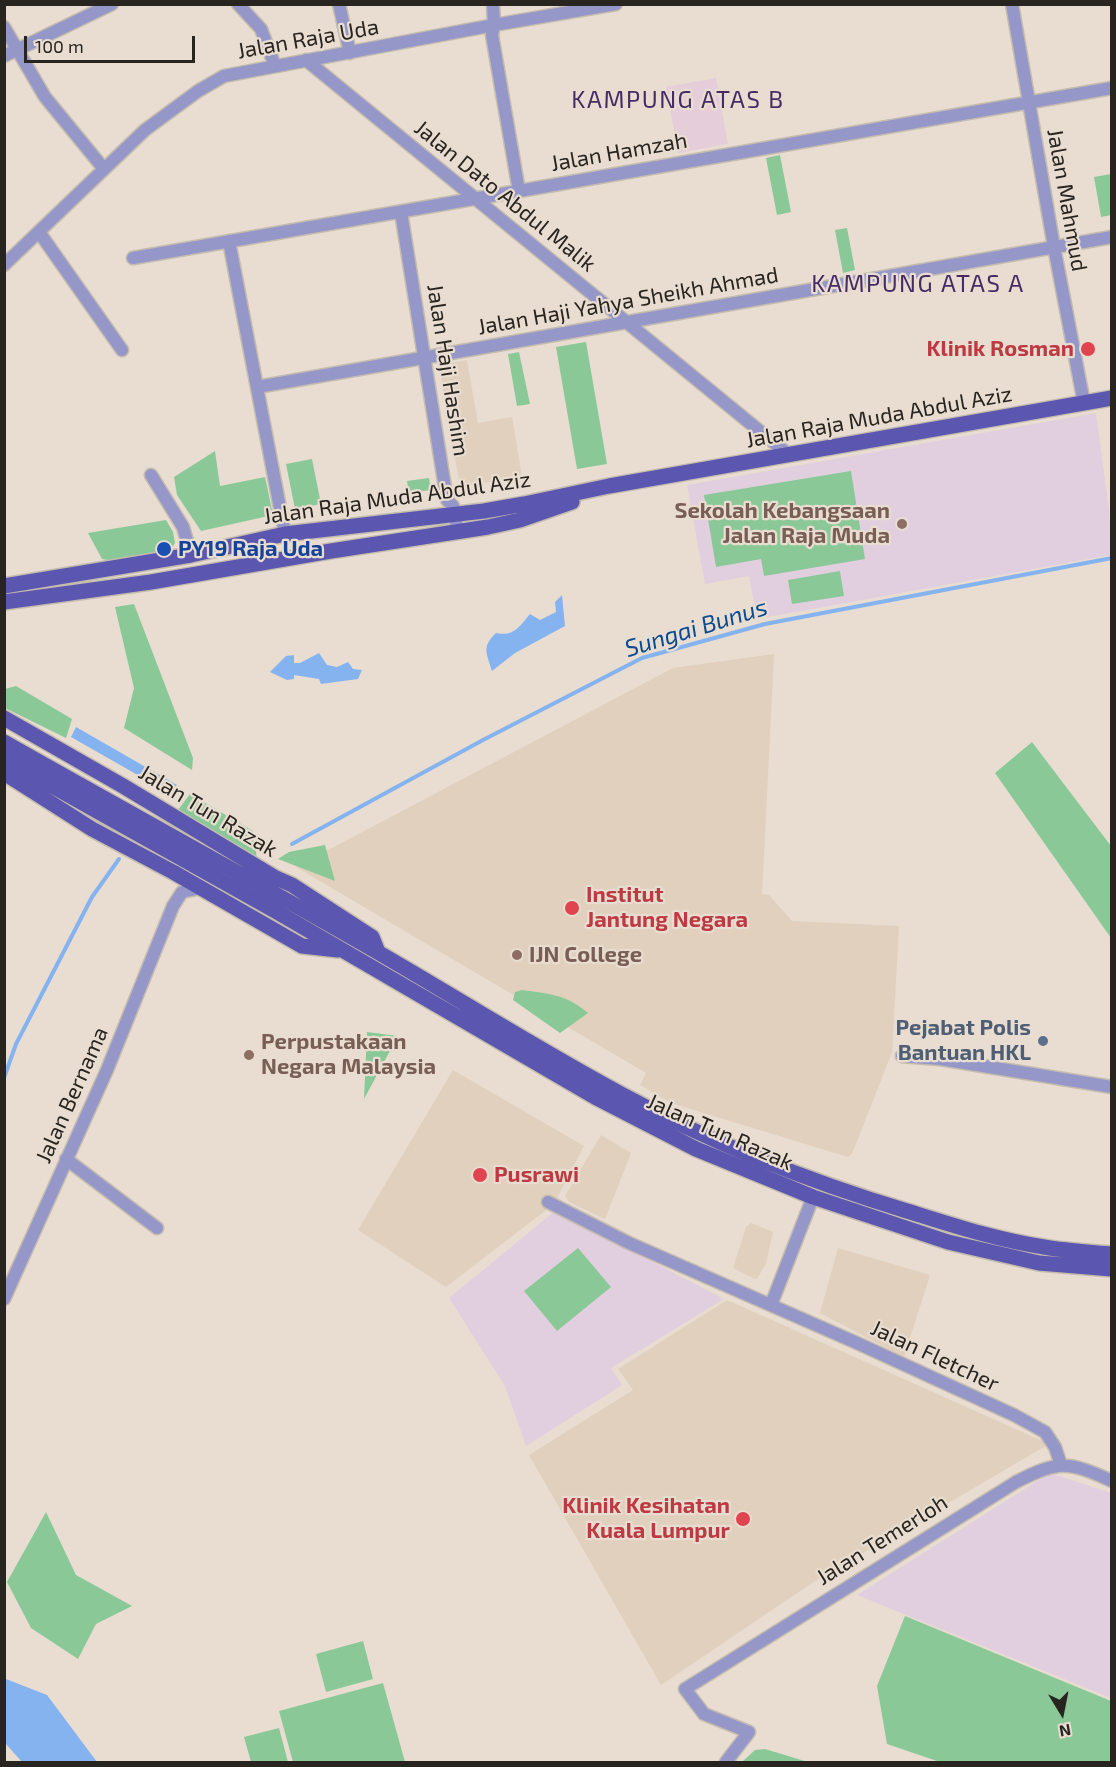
<!DOCTYPE html>
<html>
<head>
<meta charset="utf-8">
<style>
	body { margin:0 }
	#map { position:relative; width:1116px; height:1767px; overflow:hidden; background:#e8ddd0; font-family:"Exo 2",sans-serif }
	canvas { display:block }
	.frame { position:absolute; inset:0; border:6px solid #282420; pointer-events:none }
	.north { position:absolute; left:1032px; top:1683px; width:60px; height:60px; -webkit-text-stroke:4px #e8ddd0; paint-order:stroke; rotate:170deg; font-size:16px; font-weight:700; line-height:24px; text-align:center; color:#282420 }
	.north::after { content:''; display:block; margin:auto; width:21px; height:27px; background:#282420; clip-path:polygon(50% 0,100% 100%,50% 72%,0 100%) }
	.scale { position:absolute; left:24px; top:36px; width:171px; height:27px; box-sizing:border-box; border:3px solid #282420; border-top:0; padding-left:8px; font-size:18px; line-height:21px; white-space:nowrap; color:#282420; -webkit-text-stroke:4px #e8ddd0; paint-order:stroke }
</style>
</head>
<body>
<div id="map">
<canvas width="1116" height="1767"></canvas>
<div class="frame"></div>
<div class="north">N</div>
<div class="scale">100 m</div>
</div>
<script>
const ctx = document.querySelector('canvas').getContext('2d');
ctx.lineJoin = 'round';
function fillPath(path, color) {
  ctx.fillStyle = color;
  ctx.fill(path, 'evenodd');
}
function trace(path, color, width, dash) {
  ctx.strokeStyle = color;
  ctx.lineWidth = width;
  ctx.lineCap = dash ? 'butt' : 'round';
  ctx.setLineDash(dash || []);
  ctx.stroke(path);
}
function label(font, color, halo, rows, align = 'center') {
  ctx.font = font + ' "Exo 2",sans-serif';
  ctx.lineWidth = 4.5;
  ctx.setLineDash([]);
  ctx.textBaseline = 'middle';
  ctx.strokeStyle = halo;
  ctx.fillStyle = color;
  for (const [text, x, y, turn = 0] of rows) {
    ctx.save();
    ctx.translate(x, y);
    ctx.rotate((+turn || 0) * Math.PI / 180);
    ctx.textAlign = isNaN(turn) ? turn : align;
    if (halo) ctx.strokeText(text, 0, 0);
    ctx.fillText(text, 0, 0);
    ctx.restore();
  }
}
fillPath(new Path2D(`
	M 467,360 L 478,423 L 512,417 L 522,476 L 460,487 L 439,365 Z
	M 774,654 L 762,894 L 769,895 L 792,921 L 899,926 L 892,1052 L 852,1154 L 848,1157 L 671,1103 L 640,1085 L 646,1073 L 296,867 L 673,668 Z
	M 453,1070 L 584,1146 L 554,1204 L 446,1287 L 358,1230 Z
	M 601,1135 L 631,1153 L 605,1219 L 569,1202 L 565,1196 Z
	M 751,1223 L 773,1232 L 766,1263 L 757,1279 L 755,1279 L 733,1268 L 746,1227 Z
	M 838,1248 L 930,1275 L 904,1357 L 820,1313 Z
	M 727,1300 L 1049,1444 L 812,1583 L 661,1685 L 529,1455 L 633,1390 L 618,1369 Z`), '#e0d0bd');
fillPath(new Path2D(`
	M 716,78 L 728,144 L 678,153 L 666,87 Z`), '#e5ced9');
fillPath(new Path2D(`
	M 1096,413 L 1109,510 L 1111,555 L 757,619 L 749,576 L 705,584 L 687,485 Z
	M 555,1211 L 724,1299 L 611,1368 L 622,1385 L 526,1446 L 505,1386 L 449,1298 Z
	M 1050,1473 L 1111,1493 L 1111,1698 L 857,1595 Z`), '#e1cfdf');
fillPath(new Path2D(`
	M 780,155 L 791,212 L 777,215 L 766,158 Z
	M 1111,174 L 1111,215 L 1101,217 L 1094,177 Z
	M 847,228 L 855,270 L 843,273 L 835,230 Z
	M 586,342 L 607,464 L 577,469 L 556,347 Z
	M 519,352 L 530,404 L 517,406 L 508,354 Z
	M 215,451 L 220,486 L 265,477 L 273,515 L 201,531 L 177,495 L 174,477 Z
	M 312,459 L 321,504 L 295,509 L 286,464 Z
	M 851,471 L 865,559 L 764,576 L 761,559 L 716,567 L 704,495 Z
	M 429,478 L 431,490 L 409,493 L 407,481 Z
	M 166,520 L 173,532 L 175,543 L 170,551 L 113,561 L 102,559 L 88,533 Z
	M 840,571 L 844,596 L 792,604 L 788,580 Z
	M 134,604 L 193,758 L 192,770 L 124,728 L 134,688 L 115,607 Z
	M 16,686 L 72,719 L 66,738 L 5,708 L 5,689 Z
	M 1032,742 L 1111,846 L 1111,938 L 995,773 Z
	M 190,794 L 253,831 L 257,859 L 178,810 Z
	M 325,845 L 335,881 L 278,859 L 289,852 Z
	M 522,990 C 549,994 566,994 588,1013 L 560,1033 L 513,1000 L 515,992 Z
	M 367,1032 L 398,1036 L 364,1099 Z
	M 578,1248 L 611,1287 L 557,1331 L 524,1291 Z
	M 46,1512 L 76,1575 L 132,1606 L 96,1624 L 78,1659 L 31,1628 L 7,1582 Z
	M 905,1616 L 1111,1701 L 1111,1762 L 940,1762 L 887,1744 L 877,1686 Z
	M 363,1641 L 373,1679 L 326,1692 L 316,1654 Z
	M 383,1683 L 405,1762 L 293,1762 L 279,1711 Z
	M 279,1728 L 288,1762 L 251,1762 L 244,1737 Z
	M 765,1749 L 808,1762 L 742,1762 L 755,1750 Z`), '#8ac997');
fillPath(new Path2D(`
	M 562,595 L 565,626 L 515,653 L 492,671 C 487,654 481,647 496,633 C 514,637 520,626 530,614 L 540,620 L 556,612 L 555,602 Z
	M 319,653 L 327,665 L 337,667 L 348,662 L 353,669 L 362,670 L 358,679 L 321,684 L 319,679 L 294,675 L 294,679 L 287,680 L 270,672 L 286,656 L 294,655 L 294,663 L 300,663 Z
	M 76,727 L 177,785 L 171,794 L 71,737 Z
	M 6,1679 L 47,1695 L 97,1762 L 22,1762 L 5,1743 Z`), '#85b3f0');
trace(new Path2D(`
	M 292,844 L 483,740 L 642,658 L 765,624 L 1112,558
	M 4,1078 L 16,1044 L 92,897 L 119,859`), '#85b3f0', 4);
const minor = new Path2D(`
	M 238,4 L 261,29 L 275,66
	M 339,4 L 350,53
	M 493,4 L 494,25 L 492,35 L 519,191
	M 1012,4 L 1054,247 L 1084,403
	M 4,27 L 45,97 L 104,169
	M 4,56 L 112,4
	M 306,60 L 789,455
	M 401,212 L 447,500 L 453,506 L 458,532
	M 39,232 L 122,350
	M 229,241 L 285,534
	M 133,258 L 1112,88
	M 4,265 L 145,130 L 198,91 L 224,76 L 494,25 L 616,4
	M 257,387 L 1112,237
	M 151,475 L 183,527 L 191,555
	M 902,1056 L 940,1059 L 1112,1087
	M 66,1159 L 157,1228
	M 548,1202 L 629,1243 L 857,1343 L 1014,1415 L 1045,1432 L 1055,1447 L 1061,1465
	M 4,1299 L 107,1070 L 173,906 L 182,892 L 201,888
	M 771,1305 L 813,1197
	M 726,1762 L 749,1732 L 704,1714 L 685,1689 L 1016,1482 C 1059,1460 1068,1461 1112,1481`);
const major = new Path2D(`
	M 4,586 L 191,555 L 285,534 L 484,511 L 524,504 L 609,486 L 1112,398
	M 4,602 L 151,582 L 331,551 L 488,527 L 520,520 L 572,502
	M 4,718 L 123,786 L 274,877 L 292,885 L 372,937 L 378,952
	M 4,742 C 131,814 260,884 386,957 C 465,1003 541,1051 621,1094 C 712,1143 808,1181 907,1211 C 952,1225 997,1240 1044,1247 C 1066,1251 1089,1252 1112,1254
	M 4,759 L 277,912 L 595,1097 L 696,1149 L 813,1197 L 948,1242 L 1039,1263 L 1112,1269
	M 4,773 L 92,829 L 173,872 L 302,946 L 338,950`);
trace(minor, '#c5bcb0', 15);
trace(major, '#c5bcb0', 18);
trace(minor, '#9597c8', 12);
trace(major, '#5b56af', 15);
for (const [x, y, r, color] of [
	[1088,349,8,"#e0444e"],
	[902,524,6,"#8d6e63"],
	[164,549,8,"#1a4fb4"],
	[572,908,8,"#e0444e"],
	[517,955,6,"#8d6e63"],
	[1043,1041,6,"#5c6f8a"],
	[249,1055,6,"#8d6e63"],
	[480,1175,8,"#e0444e"],
	[743,1519,8,"#e0444e"]
]) {
  const dot = new Path2D();
  dot.arc(x, y, r, 0, 2 * Math.PI);
  ctx.fillStyle = color;
  ctx.fill(dot);
  trace(dot, '#e8ddd0', 2);
}
label('22px', '#282420', '#e8ddd0', [
	["Jalan Raja Uda",308,39,-10],
	["Jalan Hamzah",619,152,-10],
	["Jalan Dato Abdul Malik",505,196,39],
	["Jalan Mahmud",1067,200,80],
	["Jalan Haji Yahya Sheikh Ahmad",628,301,-10],
	["Jalan Haji Hashim",448,370,81],
	["Jalan Raja Muda Abdul Aziz",879,417,-10],
	["Jalan Raja Muda Abdul Aziz",397,498,-8],
	["Jalan Tun Razak",208,811,31],
	["Jalan Bernama",72,1095,-66],
	["Jalan Tun Razak",720,1132,24],
	["Jalan Fletcher",935,1356,25],
	["Jalan Temerloh",882,1540,-32]
]);
label('bold 22px', '#be3a42', '#e8ddd0', [
	["Klinik Rosman",1074,349],
	["Institut",586,895,"left"],
	["Jantung Negara",586,920,"left"],
	["Pusrawi",494,1175,"left"],
	["Klinik Kesihatan",730,1506],
	["Kuala Lumpur",730,1531]
], 'right');
label('bold 22px', '#785e54', '#e8ddd0', [
	["Sekolah Kebangsaan",890,511,"right"],
	["Jalan Raja Muda",890,536,"right"],
	["IJN College",529,955],
	["Perpustakaan",261,1042],
	["Negara Malaysia",261,1067]
], 'left');
label('bold 22px', '#164399', '#e8ddd0', [
	["PY19 Raja Uda",178,549]
], 'left');
label('bold 22px', '#4e5e75', '#e8ddd0', [
	["Pejabat Polis",1031,1028],
	["Bantuan HKL",1031,1053]
], 'right');
ctx.letterSpacing = '1.5px';
label('24px', '#472b65', '#e8ddd0', [
	["KAMPUNG ATAS B",678,100],
	["KAMPUNG ATAS A",918,284]
]);
ctx.letterSpacing = '0px';
label('italic 24px', '#0a4a91', '#e8ddd0', [
	["Sungai Bunus",696,628,-17]
]);
</script>
</body>
</html>
